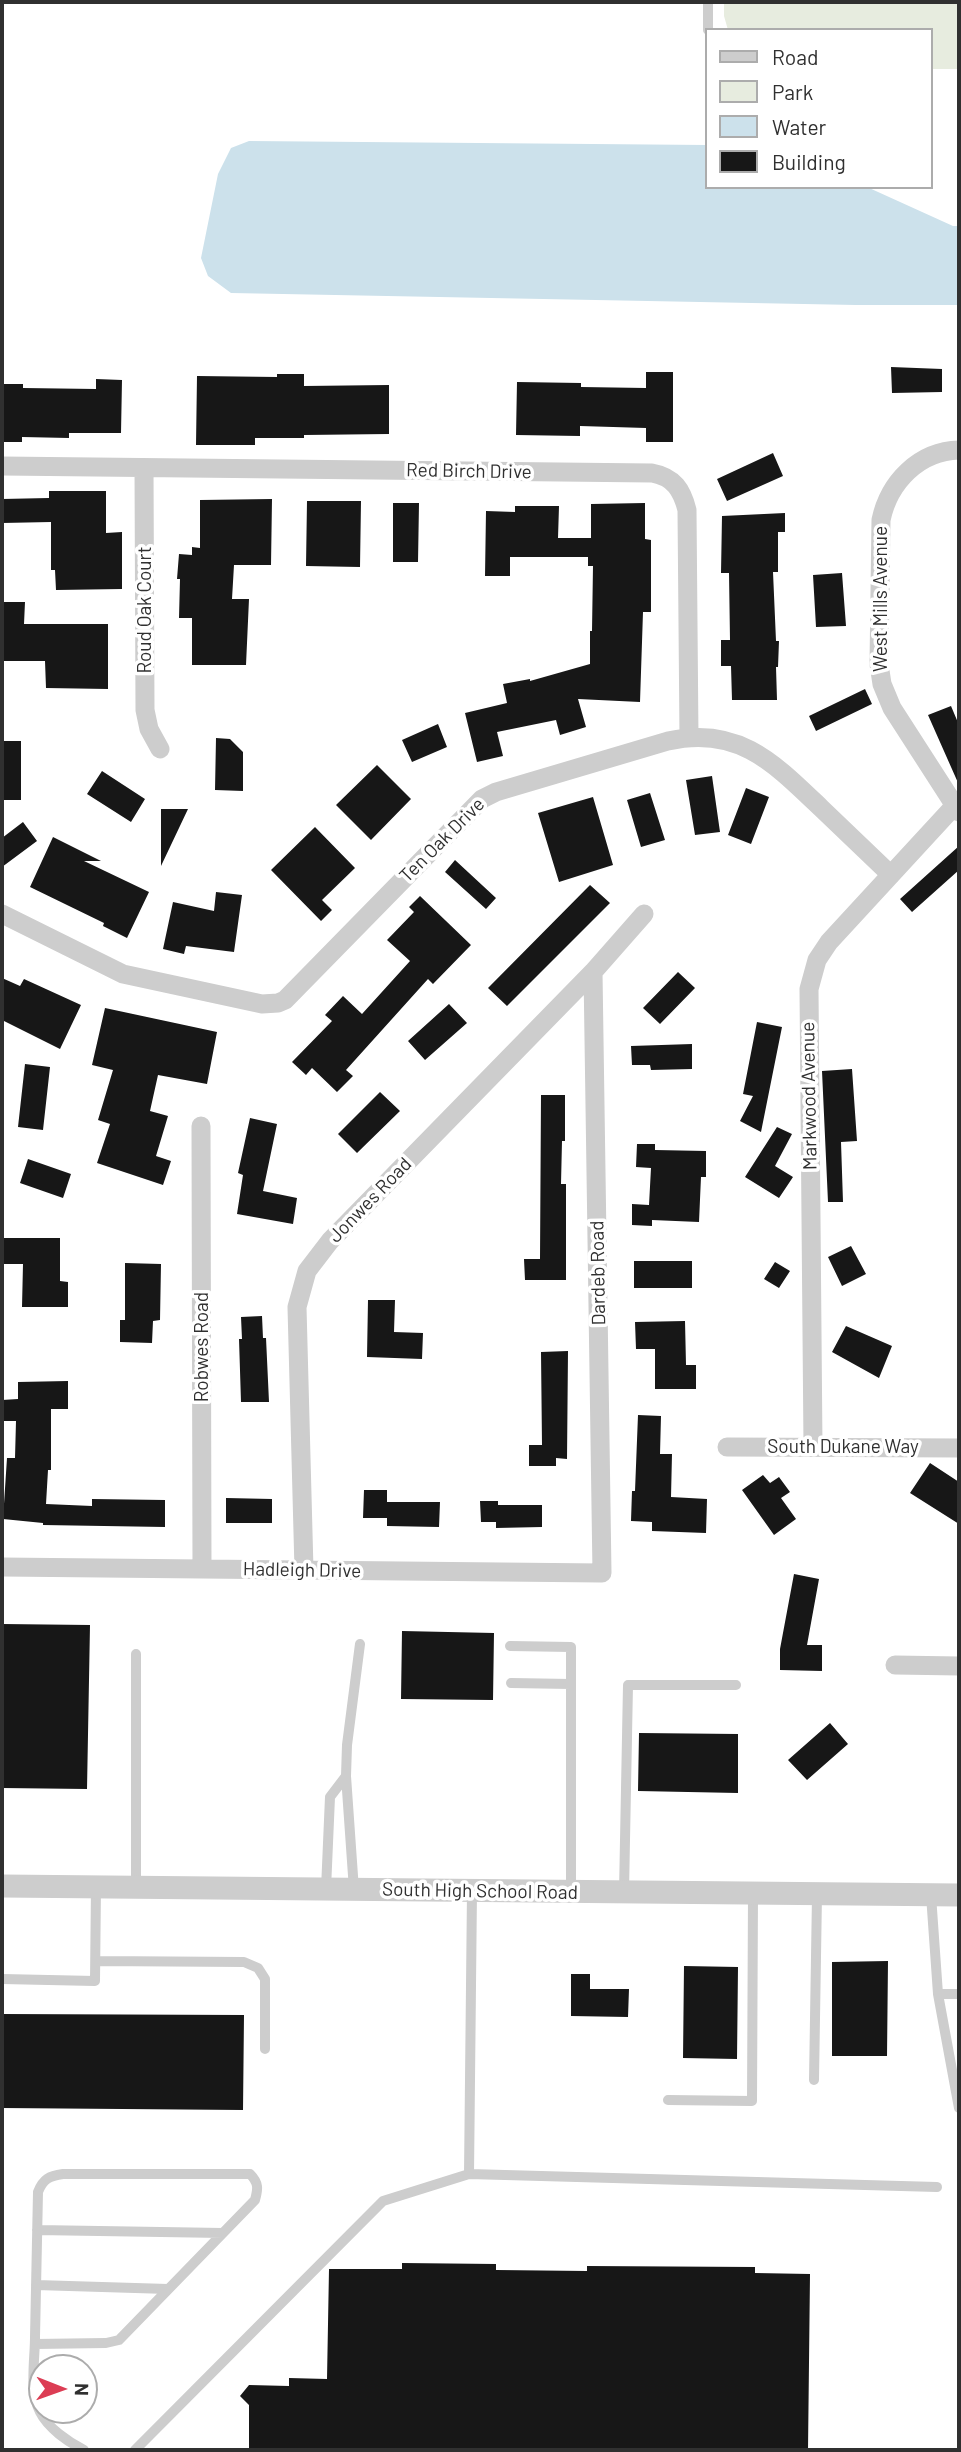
<!DOCTYPE html>
<html>
<head>
<meta charset="utf-8">
<style>
	body { margin:0 }
	#map { position:relative; width:961px; height:2452px; overflow:hidden; background:#fff; font-family:Barlow,sans-serif }
	canvas { display:block }
	.frame { position:absolute; inset:0; border:4px solid #303030; pointer-events:none }
	.legend { position:absolute; left:705px; top:28px; width:228px; height:161px; box-sizing:border-box; background:#fff; border:2px solid #acacac; margin:0; padding:9px 12px; list-style:none; font-size:21px; color:#303030 }
	.legend li { display:flex; align-items:center; gap:14px; height:35px }
	.legend b { width:35px; border:2px solid #acacac }
	.north { position:absolute; left:28px; top:2354px; width:70px; height:70px; box-sizing:border-box; background:#fff; border:2px solid #acacac; border-radius:50%; rotate:91deg; font-size:19px; font-weight:700; line-height:28px; text-align:center; color:#303030 }
	.north::after { content:''; display:block; margin:auto; width:24px; height:32px; background:#dc3d54; clip-path:polygon(50% 0,100% 100%,50% 72%,0 100%) }
</style>
</head>
<body>
<div id="map">
<canvas width="961" height="2452"></canvas>
<div class="frame"></div>
<ul class="legend">
<li><b style="height:9px;background:#cdcdcd"></b>Road</li>
<li><b style="height:19px;background:#e7ecdf"></b>Park</li>
<li><b style="height:19px;background:#cce1eb"></b>Water</li>
<li><b style="height:19px;background:#171717"></b>Building</li>
</ul>
<div class="north">N</div>
</div>
<script>
const ctx = document.querySelector('canvas').getContext('2d');
ctx.lineJoin = 'round';
function fillPath(path, color) {
  ctx.fillStyle = color;
  ctx.fill(path, 'evenodd');
}
function trace(path, color, width, dash) {
  ctx.strokeStyle = color;
  ctx.lineWidth = width;
  ctx.lineCap = dash ? 'butt' : 'round';
  ctx.setLineDash(dash || []);
  ctx.stroke(path);
}
function label(font, color, halo, rows, align = 'center') {
  ctx.font = font + ' Barlow,sans-serif';
  ctx.lineWidth = 7;
  ctx.setLineDash([]);
  ctx.textBaseline = 'middle';
  ctx.strokeStyle = halo;
  ctx.fillStyle = color;
  for (const [text, x, y, turn = 0] of rows) {
    ctx.save();
    ctx.translate(x, y);
    ctx.rotate((+turn || 0) * Math.PI / 180);
    ctx.textAlign = isNaN(turn) ? turn : align;
    if (halo) ctx.strokeText(text, 0, 0);
    ctx.fillText(text, 0, 0);
    ctx.restore();
  }
}
fillPath(new Path2D(`
	M 724,2 L 959,2 L 959,69 L 931,69 L 931,30 L 728,30 L 724,16 Z`), '#e7ecdf');
fillPath(new Path2D(`
	M 249,141 L 707,145 L 707,187 L 867,187 L 953,226 L 959,226 L 959,305 L 856,305 L 231,293 L 208,276 L 201,258 L 218,174 L 231,148 Z`), '#cce1eb');
fillPath(new Path2D(`
	M 891,367 L 942,369 L 942,392 L 892,393 Z
	M 646,372 L 673,372 L 673,442 L 646,442 L 646,428 L 580,426 L 580,436 L 516,435 L 517,382 L 581,383 L 581,387 L 646,388 Z
	M 277,374 L 304,374 L 304,386 L 389,385 L 389,434 L 304,435 L 304,438 L 255,438 L 255,445 L 196,445 L 197,376 L 277,377 Z
	M 96,379 L 122,380 L 121,433 L 69,433 L 69,438 L 22,437 L 22,442 L 2,442 L 2,384 L 23,384 L 23,388 L 96,389 Z
	M 773,453 L 783,476 L 727,501 L 717,479 Z
	M 49,491 L 106,491 L 106,533 L 122,532 L 122,589 L 56,590 L 55,570 L 51,570 L 51,522 L 2,523 L 2,499 L 49,498 Z
	M 272,499 L 271,565 L 234,565 L 232,599 L 249,599 L 246,665 L 192,665 L 192,618 L 179,618 L 180,579 L 177,579 L 179,554 L 192,555 L 192,547 L 200,548 L 200,500 Z
	M 307,501 L 361,501 L 360,567 L 306,566 Z
	M 393,503 L 419,503 L 418,562 L 393,562 Z
	M 645,503 L 645,539 L 651,540 L 651,612 L 643,612 L 640,702 L 578,699 L 586,727 L 560,735 L 556,720 L 497,732 L 503,756 L 477,762 L 465,713 L 507,703 L 503,684 L 530,679 L 530,681 L 590,664 L 590,631 L 592,631 L 593,566 L 588,566 L 588,557 L 510,557 L 510,576 L 485,576 L 486,511 L 515,512 L 515,506 L 559,506 L 558,538 L 591,538 L 591,504 Z
	M 785,513 L 785,532 L 778,532 L 778,572 L 773,572 L 776,641 L 779,641 L 778,667 L 776,667 L 777,700 L 732,700 L 731,666 L 721,666 L 721,640 L 730,640 L 729,573 L 721,573 L 722,516 Z
	M 842,573 L 846,626 L 816,627 L 813,575 Z
	M 2,602 L 25,602 L 24,624 L 108,624 L 108,689 L 46,688 L 45,661 L 2,661 Z
	M 865,689 L 872,704 L 816,731 L 809,716 Z
	M 951,706 L 959,725 L 959,785 L 928,715 Z
	M 438,724 L 447,747 L 412,762 L 402,740 Z
	M 216,738 L 230,739 L 243,752 L 243,791 L 215,790 Z
	M 2,741 L 21,741 L 21,800 L 2,800 Z
	M 377,765 L 411,799 L 371,840 L 336,805 Z
	M 102,771 L 145,799 L 131,822 L 87,794 Z
	M 712,776 L 720,832 L 695,835 L 686,780 Z
	M 746,788 L 769,797 L 751,844 L 728,835 Z
	M 650,793 L 665,840 L 641,847 L 627,800 Z
	M 593,797 L 613,865 L 559,882 L 538,813 Z
	M 161,809 L 188,809 L 161,866 Z
	M 23,822 L 37,841 L 2,867 L 2,838 Z
	M 315,827 L 355,868 L 322,900 L 332,910 L 321,921 L 271,870 Z
	M 53,837 L 101,861 L 84,861 L 149,892 L 127,938 L 103,926 L 104,923 L 30,887 Z
	M 959,846 L 959,870 L 912,912 L 900,899 Z
	M 455,860 L 496,898 L 486,909 L 445,872 Z
	M 590,885 L 610,903 L 507,1006 L 488,988 Z
	M 216,892 L 242,895 L 234,952 L 186,946 L 184,954 L 163,949 L 173,902 L 214,911 Z
	M 420,896 L 471,945 L 433,984 L 428,979 L 346,1070 L 353,1076 L 337,1092 L 312,1068 L 306,1075 L 292,1062 L 332,1021 L 325,1015 L 343,996 L 362,1014 L 410,961 L 387,940 L 414,912 L 409,907 Z
	M 678,972 L 695,988 L 660,1024 L 643,1008 Z
	M 2,978 L 20,986 L 24,979 L 81,1005 L 60,1049 L 2,1020 Z
	M 449,1004 L 467,1023 L 425,1060 L 408,1041 Z
	M 105,1008 L 217,1032 L 207,1084 L 158,1075 L 150,1111 L 168,1116 L 156,1156 L 171,1161 L 163,1185 L 97,1163 L 110,1124 L 98,1120 L 113,1070 L 92,1065 Z
	M 757,1022 L 782,1027 L 761,1132 L 740,1121 L 753,1096 L 743,1094 Z
	M 692,1044 L 692,1069 L 651,1070 L 650,1065 L 632,1065 L 631,1046 Z
	M 25,1064 L 50,1067 L 43,1130 L 18,1127 Z
	M 852,1069 L 857,1141 L 841,1142 L 843,1202 L 828,1202 L 822,1071 Z
	M 380,1092 L 400,1111 L 357,1153 L 338,1134 Z
	M 541,1095 L 565,1095 L 565,1141 L 562,1141 L 561,1184 L 566,1184 L 566,1280 L 525,1280 L 524,1259 L 540,1259 Z
	M 250,1118 L 277,1124 L 263,1191 L 297,1198 L 293,1224 L 237,1214 L 243,1175 L 238,1173 Z
	M 777,1127 L 792,1134 L 775,1166 L 793,1177 L 779,1198 L 745,1177 Z
	M 637,1144 L 655,1144 L 655,1150 L 706,1151 L 706,1177 L 701,1177 L 699,1222 L 652,1220 L 652,1226 L 632,1225 L 632,1204 L 649,1205 L 651,1168 L 636,1167 Z
	M 28,1159 L 71,1174 L 63,1198 L 20,1183 Z
	M 2,1238 L 60,1238 L 60,1281 L 68,1282 L 68,1307 L 22,1307 L 23,1264 L 2,1264 Z
	M 851,1246 L 866,1274 L 842,1286 L 828,1257 Z
	M 634,1261 L 692,1261 L 692,1288 L 634,1288 Z
	M 775,1262 L 790,1271 L 779,1288 L 764,1279 Z
	M 125,1263 L 161,1264 L 160,1320 L 153,1321 L 152,1343 L 120,1342 L 120,1320 L 125,1320 Z
	M 368,1300 L 395,1300 L 394,1332 L 423,1333 L 422,1359 L 367,1357 Z
	M 262,1316 L 263,1338 L 266,1338 L 269,1402 L 241,1402 L 239,1339 L 242,1339 L 241,1317 Z
	M 685,1321 L 686,1365 L 696,1365 L 696,1389 L 655,1389 L 655,1349 L 636,1349 L 635,1322 Z
	M 846,1326 L 892,1346 L 879,1378 L 832,1352 Z
	M 568,1351 L 567,1459 L 556,1458 L 556,1466 L 529,1466 L 529,1445 L 542,1445 L 541,1352 Z
	M 68,1381 L 68,1409 L 51,1409 L 51,1470 L 48,1470 L 46,1504 L 92,1506 L 92,1499 L 165,1500 L 165,1527 L 43,1525 L 43,1523 L 3,1519 L 7,1458 L 15,1458 L 16,1421 L 2,1421 L 2,1400 L 18,1399 L 18,1382 Z
	M 638,1415 L 661,1416 L 660,1454 L 672,1454 L 671,1497 L 707,1499 L 706,1533 L 652,1531 L 652,1522 L 631,1521 L 632,1491 L 635,1491 Z
	M 930,1463 L 959,1482 L 959,1524 L 910,1493 Z
	M 763,1475 L 770,1483 L 779,1477 L 790,1492 L 781,1498 L 796,1519 L 774,1535 L 742,1490 Z
	M 364,1490 L 387,1490 L 387,1502 L 440,1502 L 439,1527 L 387,1526 L 387,1518 L 363,1518 Z
	M 226,1498 L 272,1499 L 272,1523 L 226,1523 Z
	M 480,1501 L 498,1501 L 498,1505 L 542,1505 L 542,1527 L 496,1528 L 496,1522 L 481,1522 Z
	M 794,1574 L 819,1579 L 807,1645 L 822,1645 L 822,1671 L 780,1670 L 780,1649 Z
	M 2,1624 L 90,1625 L 87,1789 L 2,1788 Z
	M 402,1631 L 494,1633 L 493,1700 L 401,1699 Z
	M 830,1723 L 848,1744 L 807,1780 L 788,1760 Z
	M 639,1733 L 738,1734 L 738,1793 L 638,1791 Z
	M 888,1961 L 887,2056 L 832,2056 L 832,1962 Z
	M 684,1966 L 738,1967 L 737,2059 L 683,2058 Z
	M 571,1974 L 590,1974 L 590,1989 L 629,1989 L 628,2017 L 571,2016 Z
	M 2,2014 L 244,2015 L 243,2110 L 2,2108 Z
	M 402,2263 L 496,2264 L 496,2270 L 587,2271 L 587,2266 L 755,2267 L 755,2273 L 810,2274 L 808,2450 L 249,2450 L 249,2405 L 240,2396 L 249,2385 L 289,2386 L 289,2378 L 327,2379 L 329,2269 L 402,2269 Z`), '#171717');
trace(new Path2D(`
	M 708,30 L 708,2
	M 510,1646 L 571,1647 L 571,1684
	M 511,1683 L 571,1684 L 571,1892
	M 136,1887 L 136,1654
	M 326,1889 L 330,1797 L 346,1776
	M 354,1890 L 346,1776 L 347,1745 L 360,1644
	M 624,1892 L 628,1685 L 736,1685
	M 931,1895 L 938,1994 L 959,1994
	M 96,1961 L 244,1962 L 258,1968 L 265,1979 L 265,2049
	M 2,1979 L 95,1981 L 96,1886
	M 938,1994 L 959,2108
	M 814,2080 L 817,1895
	M 668,2100 L 752,2101 L 753,1894
	M 469,2174 L 472,1891
	M 37,2230 L 223,2233
	M 36,2285 L 168,2289
	M 35,2344 L 106,2343 L 119,2340 L 255,2200 C 258,2189 259,2183 250,2174 L 63,2174 C 49,2176 43,2179 38,2192 C 37,2241 36,2289 35,2337 C 35,2360 29,2391 40,2412 C 48,2428 68,2442 84,2450
	M 135,2450 L 383,2201 L 469,2174 L 937,2187`), '#cdcdcd', 10);
trace(new Path2D(`
	M 959,450 C 919,451 889,482 881,520 L 879,664 L 882,684 L 892,708 L 959,812
	M 2,466 L 652,473 C 674,477 682,490 687,510 L 689,738
	M 144,468 L 145,710 L 149,729 L 160,749
	M 2,914 L 123,974 L 262,1004 L 278,1003 L 285,1000 L 482,799 L 496,792 L 668,741 C 738,725 774,763 821,808 C 844,830 867,852 891,875
	M 201,1126 L 202,1569
	M 727,1447 L 959,1448
	M 813,1447 L 809,989 L 817,960 L 829,942 L 959,801
	M 2,1567 L 602,1573 L 593,972
	M 304,1570 L 297,1307 L 307,1271 L 330,1241 L 593,972 L 644,914
	M 895,1665 L 959,1666`), '#cdcdcd', 19);
trace(new Path2D(`
	M 2,1886 L 959,1895`), '#cdcdcd', 23);
label('19px', '#303030', '#fff', [
	["Red Birch Drive",469,471,1],
	["West Mills Avenue",881,599,-90],
	["Roud Oak Court",145,610,-90],
	["Ten Oak Drive",442,840,-45],
	["Markwood Avenue",809,1096,-91],
	["Jonwes Road",370,1200,-46],
	["Dardeb Road",598,1273,-91],
	["Robwes Road",202,1347,-90],
	["South Dukane Way",843,1447],
	["Hadleigh Drive",302,1570,1],
	["South High School Road",480,1891,1]
]);
</script>
</body>
</html>
